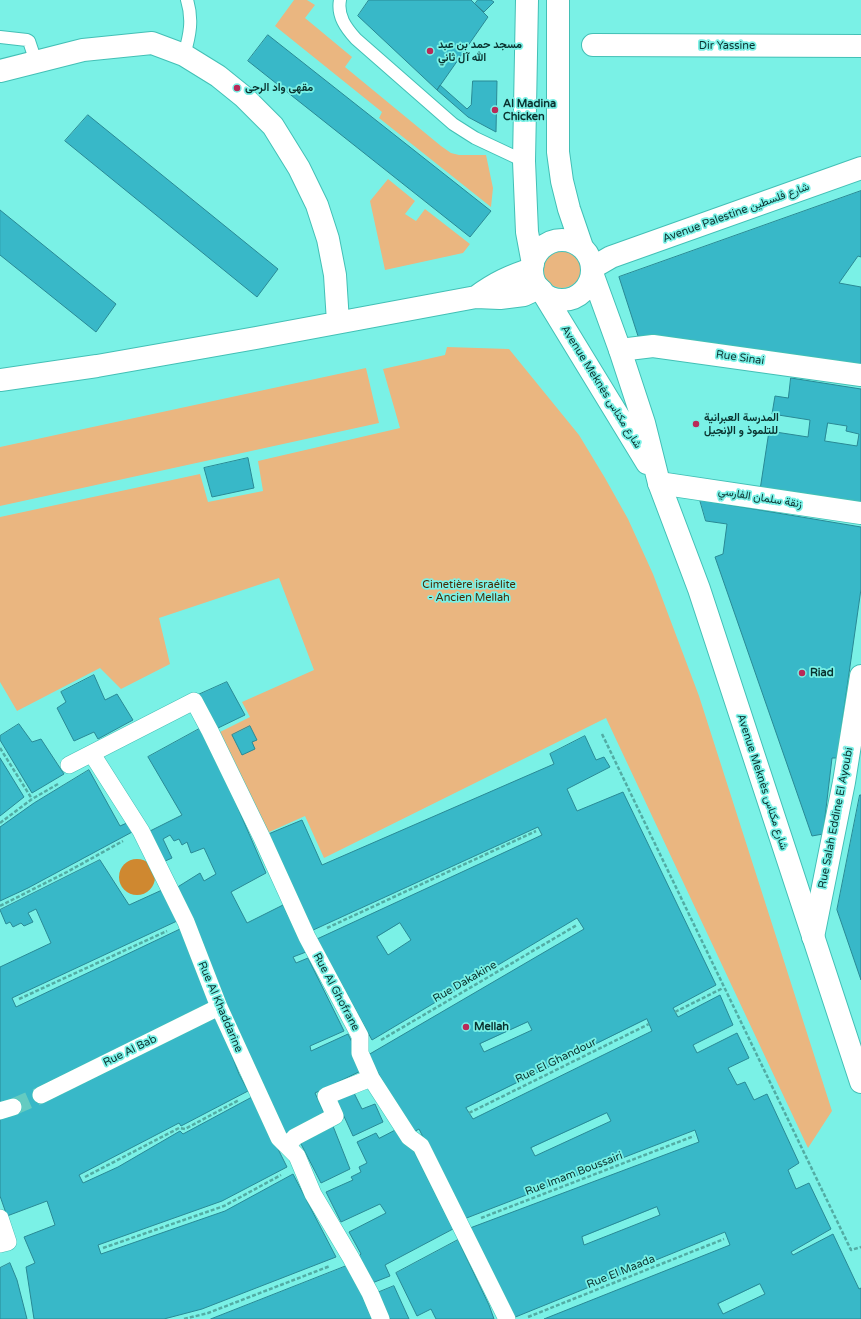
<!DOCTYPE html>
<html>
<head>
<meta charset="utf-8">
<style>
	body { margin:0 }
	canvas { display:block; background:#7af1e6 }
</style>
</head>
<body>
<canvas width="861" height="1319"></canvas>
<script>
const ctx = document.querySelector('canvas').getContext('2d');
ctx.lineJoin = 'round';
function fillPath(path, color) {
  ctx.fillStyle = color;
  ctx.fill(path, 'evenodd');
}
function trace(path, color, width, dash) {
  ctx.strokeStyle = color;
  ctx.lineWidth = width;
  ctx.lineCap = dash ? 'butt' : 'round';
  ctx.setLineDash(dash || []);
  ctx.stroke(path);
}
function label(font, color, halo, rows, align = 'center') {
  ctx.font = font + ' "Varela Round",Vazirmatn,sans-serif';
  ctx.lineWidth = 3.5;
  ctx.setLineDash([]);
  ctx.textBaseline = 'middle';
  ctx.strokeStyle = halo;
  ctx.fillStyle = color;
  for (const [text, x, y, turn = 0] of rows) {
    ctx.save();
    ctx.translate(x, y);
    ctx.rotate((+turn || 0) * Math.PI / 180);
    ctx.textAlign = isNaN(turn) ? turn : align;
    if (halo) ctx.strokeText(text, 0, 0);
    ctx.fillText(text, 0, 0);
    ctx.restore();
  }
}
fillPath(new Path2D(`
	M 294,0 L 307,0 L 315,5 L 305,18 L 352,57 L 345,67 L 441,146 L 451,153 L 459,155 L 486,155 L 493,188 L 491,207 L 379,118 L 382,112 L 275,26 Z
	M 388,179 L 415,201 L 405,214 L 416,221 L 425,209 L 470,244 L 463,253 L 385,270 L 370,201 Z
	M543 269a19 19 0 1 1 38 0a19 19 0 1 1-38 0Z
	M 447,347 L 509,349 L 579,435 L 605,478 L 628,519 L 653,574 L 699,696 L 832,1111 L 808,1148 L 606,718 L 324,858 L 305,816 L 267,833 L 220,732 L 250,717 L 242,702 L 314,670 L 279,578 L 159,618 L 170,664 L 121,689 L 100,668 L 17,711 L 0,682 L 0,517 L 200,474 L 208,502 L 263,491 L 258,461 L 400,428 L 383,369 L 445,355 Z
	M 366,368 L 379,423 L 0,506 L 0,447 Z`), '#eab680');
fillPath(new Path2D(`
	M119 877a18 18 0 1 1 36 0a18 18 0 1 1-36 0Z`), '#cf8830');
const building = new Path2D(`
	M 369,0 L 471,0 L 488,17 L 437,90 L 358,16 Z
	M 478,0 L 491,0 L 494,2 L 484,12 L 475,4 Z
	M 268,35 L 491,211 L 470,237 L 248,61 Z
	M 473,81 L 497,81 L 496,132 L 468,117 L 437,90 L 440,85 L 467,109 L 471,105 Z
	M 88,115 L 278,269 L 257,297 L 65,141 Z
	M 861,191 L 861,257 L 858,256 L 839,283 L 861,287 L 861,365 L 638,336 L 619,277 Z
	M 0,210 L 116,304 L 96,332 L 0,255 Z
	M 791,378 L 861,389 L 861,503 L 760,490 L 769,431 L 808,437 L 810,420 L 772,414 L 775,396 L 788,398 ZM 828,423 L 847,426 L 846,431 L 859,434 L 857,446 L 825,441 Z
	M 248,458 L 254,488 L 212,497 L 204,468 Z
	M 700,500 L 861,527 L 861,589 L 837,758 L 832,758 L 823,834 L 812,836 L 715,557 L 723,554 L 727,524 L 706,521 Z
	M 94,675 L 105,700 L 117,694 L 133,720 L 98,739 L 94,732 L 74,741 L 57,708 L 66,702 L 61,692 Z
	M 227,682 L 245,715 L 216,729 L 198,695 Z
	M 19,724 L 32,742 L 41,739 L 64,774 L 32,793 L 0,740 L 0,736 Z
	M 250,726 L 257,740 L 252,742 L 255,749 L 242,755 L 232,735 Z
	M 201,728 L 215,755 L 266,873 L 231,892 L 247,923 L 283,905 L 306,952 L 293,957 L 296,963 L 308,958 L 344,1031 L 310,1046 L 311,1051 L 348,1034 L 365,1069 L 315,1093 L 325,1115 L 281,1136 L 176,888 L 200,873 L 204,881 L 216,874 L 204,848 L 191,853 L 187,842 L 182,845 L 179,839 L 174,841 L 170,835 L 163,839 L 172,858 L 163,862 L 148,832 L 182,815 L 148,757 Z
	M 585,736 L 596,760 L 604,757 L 610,767 L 567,789 L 577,811 L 623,792 L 716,985 L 673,1008 L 678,1017 L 720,995 L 733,1025 L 693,1045 L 697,1053 L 737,1033 L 749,1058 L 728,1068 L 737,1085 L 745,1082 L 754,1100 L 767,1094 L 799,1163 L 788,1170 L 796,1189 L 809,1183 L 831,1229 L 791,1252 L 793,1255 L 833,1234 L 859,1289 L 861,1288 L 861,1319 L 544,1319 L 730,1245 L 725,1232 L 513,1318 L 470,1228 L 699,1142 L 695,1130 L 464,1219 L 419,1129 L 412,1133 L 368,1055 L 584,929 L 577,918 L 372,1040 L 317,939 L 542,835 L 538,827 L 311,931 L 266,835 L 302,820 L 322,865 L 554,764 L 550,754 ZM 400,923 L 411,940 L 388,955 L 377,937 ZM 647,1019 L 652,1031 L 473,1119 L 466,1108 ZM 528,1022 L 532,1030 L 484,1052 L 480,1044 ZM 607,1113 L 611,1121 L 535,1156 L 531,1148 ZM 657,1207 L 660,1215 L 584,1245 L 582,1237 ZM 760,1284 L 765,1294 L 723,1314 L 718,1304 Z
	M 0,758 L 24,797 L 0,816 Z
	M 89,770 L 120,826 L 129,822 L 134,831 L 28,888 L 0,901 L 0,827 L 34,803 Z
	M 860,795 L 861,795 L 861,980 L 837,910 Z
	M 100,860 L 129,905 L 162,890 L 177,921 L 12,998 L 16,1007 L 180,929 L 216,1015 L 239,1074 L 248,1091 L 181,1126 L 179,1123 L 79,1175 L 83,1183 L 118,1167 L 180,1131 L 183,1134 L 252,1097 L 287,1167 L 222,1201 L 98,1245 L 101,1254 L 225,1211 L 293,1174 L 336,1257 L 202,1309 L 164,1319 L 34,1319 L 26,1267 L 35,1263 L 24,1237 L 55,1225 L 47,1201 L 7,1216 L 0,1196 L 0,967 L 51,943 L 36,909 L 28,913 L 33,922 L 24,926 L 21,923 L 13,927 L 10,922 L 6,924 L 0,910 Z
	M 354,1093 L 362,1109 L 375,1104 L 383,1122 L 353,1136 L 337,1101 Z
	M 333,1126 L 350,1169 L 321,1183 L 300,1142 Z
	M 398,1129 L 409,1141 L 453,1229 L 385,1265 L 390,1276 L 372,1283 L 357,1258 L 361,1254 L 349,1232 L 386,1213 L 380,1204 L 341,1222 L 326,1192 L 353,1180 L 351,1177 L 361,1172 L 359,1167 L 367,1163 L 357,1142 L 376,1133 L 379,1138 Z
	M 458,1240 L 489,1305 L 494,1319 L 436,1319 L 431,1309 L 417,1316 L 396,1273 Z
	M 10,1263 L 17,1280 L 27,1319 L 0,1319 L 0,1268 Z
	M 349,1265 L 372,1319 L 211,1319 Z
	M 394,1286 L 409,1319 L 390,1319 L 377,1293 Z`);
fillPath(building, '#38b8c8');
trace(building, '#298995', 1);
trace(new Path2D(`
	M 13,1107 L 41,1095`), '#64cbc1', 17, [17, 8]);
const service = new Path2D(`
	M 340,0 C 337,16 346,28 356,39 L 453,124 L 475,138 L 524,161
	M 0,37 L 27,40 L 29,41 L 36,62
	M 184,55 C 190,35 193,19 187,0`);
const pedestrian = new Path2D(`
	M 92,754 L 141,831 L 186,922 L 219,1007 L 279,1138 L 297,1156 L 313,1194 L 351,1258 L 370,1293 L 381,1319
	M 69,765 L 194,701 L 210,731 L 262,838 L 307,937 L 360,1036 L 360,1053 L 371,1078 L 409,1137 L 421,1146 L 507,1319
	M 41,1095 L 219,1007
	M 0,1111 L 13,1107
	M 287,1146 L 295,1137 L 335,1116 L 326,1096 L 371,1078
	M 0,1218 L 8,1242 L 0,1244`);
const minor = new Path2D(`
	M 593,45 L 861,46
	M 0,71 L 83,50 L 152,43 L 184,55 L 218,76 L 244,97 L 273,126 L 299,168 L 317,205 L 328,239 L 335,275 L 338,322
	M 592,268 L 611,257 L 861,168
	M 476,297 C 495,283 510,276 532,269
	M 620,350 L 653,346 L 861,375
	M 0,380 L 97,366 L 256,338 L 476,297 L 500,298 L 524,295 L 539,288
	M 659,483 L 861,513
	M 813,937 L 844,782 L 861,676`);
const tertiary = new Path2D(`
	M 527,0 L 524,161 L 527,232 L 533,264
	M 558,0 L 558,152 L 562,181 L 569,209 L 582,247
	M532 270a30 30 0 1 1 60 0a30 30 0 1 1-60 0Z
	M 592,273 L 620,350 L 644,423 L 659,483 L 699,589 L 861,1082
	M 542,291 L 647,463`);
trace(service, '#43c0b6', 14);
trace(pedestrian, '#43c0b6', 18);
trace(minor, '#43c0b6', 24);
trace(tertiary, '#43c0b6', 24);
trace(new Path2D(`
	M 602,734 L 851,1250 L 861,1247
	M 0,748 L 32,799
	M 0,823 L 32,799 L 58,784
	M 0,906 L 67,872 L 123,841
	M 327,928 L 536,831
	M 19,999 L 167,931
	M 675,1012 L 723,988
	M 381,1040 L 577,925
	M 469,1113 L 649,1024
	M 85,1177 L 179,1128 L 185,1129 L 239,1100
	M 481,1218 L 694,1136
	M 103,1248 L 224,1206 L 281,1175
	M 528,1317 L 724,1239
	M 184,1319 L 208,1313 L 330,1266`), '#52aca4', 2.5, [4, 2]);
trace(service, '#fff', 12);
trace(pedestrian, '#fff', 17);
trace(minor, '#fff', 22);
trace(tertiary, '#fff', 22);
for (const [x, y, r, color] of [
	[430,51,4,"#b92a58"],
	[237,88,4,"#b92a58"],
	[495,110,4,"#b92a58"],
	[696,424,4,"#b92a58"],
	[802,673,4,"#b92a58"],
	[466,1027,4,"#b92a58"]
]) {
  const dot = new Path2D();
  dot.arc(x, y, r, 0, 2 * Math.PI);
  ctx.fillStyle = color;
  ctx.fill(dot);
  trace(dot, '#7af1e6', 1.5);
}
label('bold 11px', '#0a322f', '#7af1e6', [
	["مسجد حمد بن عبد",438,45],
	["الله آل ثاني",438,58],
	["مقهى واد الرحى",245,88],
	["Al Madina",503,104],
	["Chicken",503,117],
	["المدرسة العبرانية",704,418],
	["للتلموذ و الإنجيل",704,431],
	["Riad",810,673],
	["Mellah",474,1027]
], 'left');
label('11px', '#0a322f', '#7af1e6', [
	["Dir Yassine",727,46],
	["Avenue Palestine شارع فلسطين",736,213,-20],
	["Rue Sinai",740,358,8],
	["Avenue Meknès شارع مكناس",601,387,58],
	["زنقة سلمان الفارسي",760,498,9],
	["Avenue Meknès شارع مكناس",762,782,72],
	["Rue Salah Eddine El Ayoubi",836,818,-79],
	["Rue Dakakine",465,982,-30],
	["Rue Al Ghofrane",336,992,62],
	["Rue Al Khaddarine",220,1007,67],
	["Rue Al Bab",130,1051,-26],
	["Rue El Ghandour",556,1061,-26],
	["Rue Imam Boussairi",574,1174,-21],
	["Rue El Maada",621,1272,-22]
]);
label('11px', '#472a05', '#7af1e6', [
	["Cimetière israélite",469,585],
	["- Ancien Mellah",469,598]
]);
</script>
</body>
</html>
